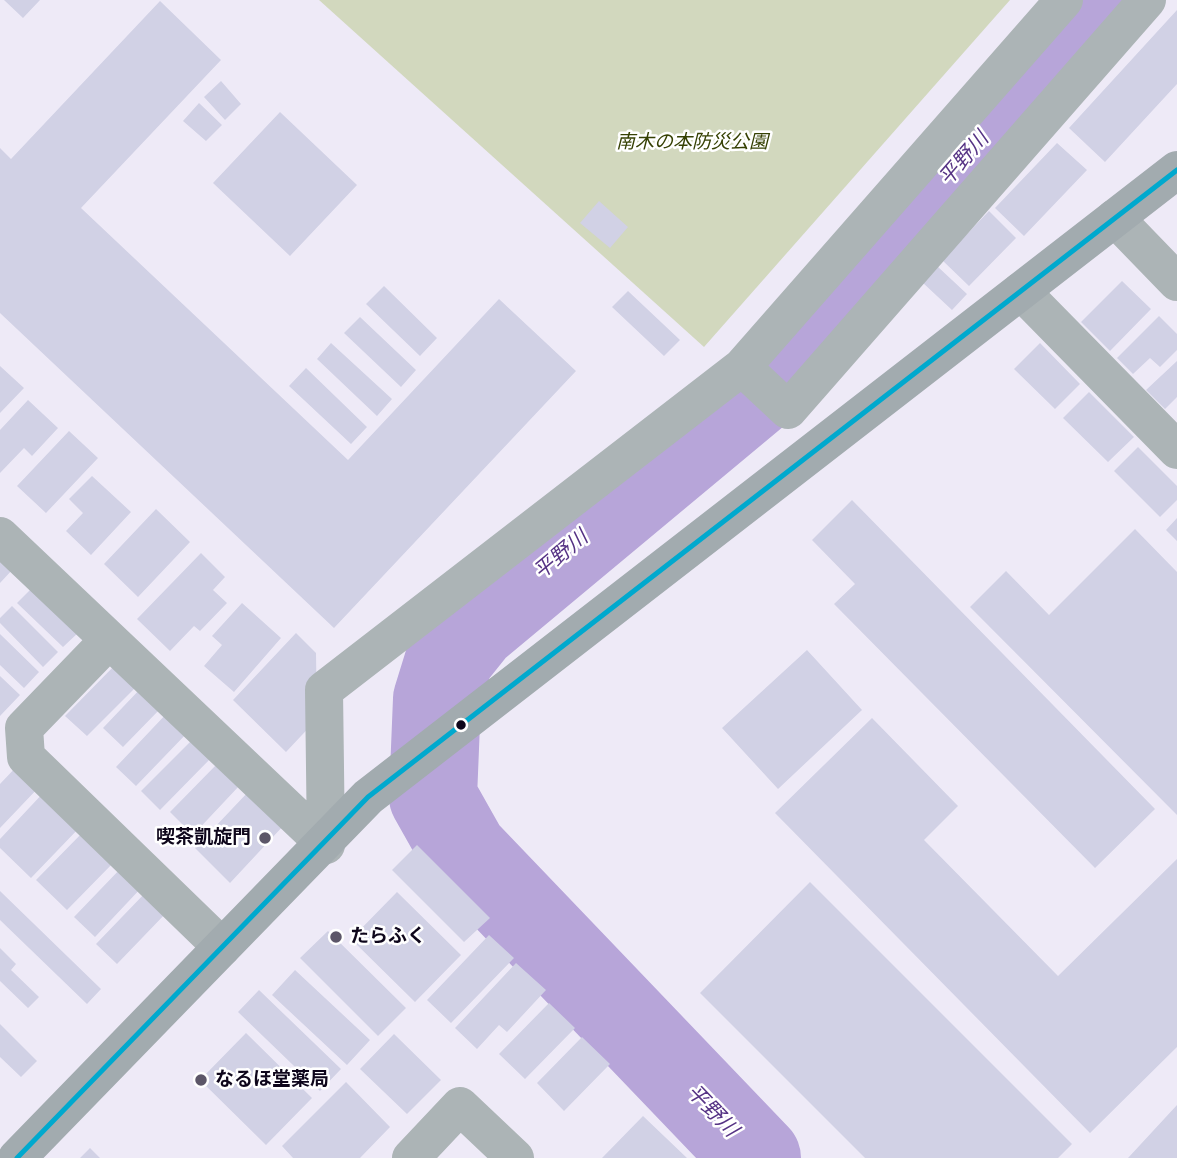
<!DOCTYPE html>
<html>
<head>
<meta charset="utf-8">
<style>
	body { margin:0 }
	canvas { display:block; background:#eeeaf7 }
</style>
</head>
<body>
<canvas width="1177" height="1158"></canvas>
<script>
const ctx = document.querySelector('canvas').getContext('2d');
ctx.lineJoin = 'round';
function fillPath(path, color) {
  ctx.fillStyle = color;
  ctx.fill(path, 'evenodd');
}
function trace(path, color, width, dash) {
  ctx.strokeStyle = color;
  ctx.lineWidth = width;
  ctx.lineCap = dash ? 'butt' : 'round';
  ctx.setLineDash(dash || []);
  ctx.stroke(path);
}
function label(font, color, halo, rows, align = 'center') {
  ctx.font = font + ' "IBM Plex Serif","Noto Sans JP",serif';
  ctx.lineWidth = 5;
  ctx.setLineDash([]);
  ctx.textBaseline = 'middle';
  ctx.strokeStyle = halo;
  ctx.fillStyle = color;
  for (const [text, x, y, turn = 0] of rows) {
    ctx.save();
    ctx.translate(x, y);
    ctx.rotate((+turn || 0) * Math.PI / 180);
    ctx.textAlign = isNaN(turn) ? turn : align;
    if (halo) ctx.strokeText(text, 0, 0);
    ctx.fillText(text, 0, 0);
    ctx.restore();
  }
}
fillPath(new Path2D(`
	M 319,0 L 1010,0 L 704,347 Z`), '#d2d8be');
trace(new Path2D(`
	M 757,1158 L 464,852 L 433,797 L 437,699 L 450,657 L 474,627 L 761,388 L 1105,0`), '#b7a5d9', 88);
fillPath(new Path2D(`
	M 4,0 L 40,0 L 23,18 Z
	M 160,1 L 221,60 L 81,208 L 348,460 L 499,299 L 576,371 L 334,628 L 0,313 L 0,148 L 11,159 Z
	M 1177,10 L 1177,84 L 1105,162 L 1069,128 Z
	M 221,81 L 241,104 L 225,120 L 204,97 Z
	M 199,103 L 222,125 L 206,141 L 183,121 Z
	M 280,112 L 357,185 L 290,256 L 213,183 Z
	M 1057,143 L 1087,170 L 1024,236 L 995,208 Z
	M 599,201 L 628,227 L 610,248 L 580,223 Z
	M 989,211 L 1016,238 L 969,286 L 942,260 Z
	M 937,266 L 967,294 L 952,310 L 922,282 Z
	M 1122,281 L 1151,309 L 1110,351 L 1081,322 Z
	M 384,286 L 437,338 L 420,356 L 366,304 Z
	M 628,291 L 680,340 L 664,356 L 612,307 Z
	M 1159,316 L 1177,334 L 1177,350 L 1160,367 L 1150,358 L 1133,374 L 1117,358 Z
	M 360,317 L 416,370 L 401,387 L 344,333 Z
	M 331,343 L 392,399 L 377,416 L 317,359 Z
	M 1040,343 L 1080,384 L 1055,409 L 1014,369 Z
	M 1177,361 L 1177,397 L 1165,409 L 1146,390 Z
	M 0,366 L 24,388 L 0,413 Z
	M 306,368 L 367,427 L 351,444 L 289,386 Z
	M 1089,392 L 1134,437 L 1108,462 L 1063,418 Z
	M 28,400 L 58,428 L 32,456 L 24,448 L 0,473 L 0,430 Z
	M 69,431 L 98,458 L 46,513 L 17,486 Z
	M 1138,447 L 1177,486 L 1177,500 L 1160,517 L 1114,471 Z
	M 92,476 L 131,512 L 91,555 L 66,531 L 83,513 L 69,499 Z
	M 852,500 L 1155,809 L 1095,868 L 834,604 L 855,584 L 812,540 Z
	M 156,509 L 190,542 L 138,597 L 104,564 Z
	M 1177,518 L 1177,541 L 1166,530 Z
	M 1135,529 L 1177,572 L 1177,815 L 970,607 L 1006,571 L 1049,615 Z
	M 201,553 L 225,577 L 213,590 L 227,603 L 200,631 L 194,626 L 170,651 L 137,619 Z
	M 0,557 L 13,569 L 0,583 Z
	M 33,587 L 79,632 L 63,647 L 17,603 Z
	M 242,603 L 281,638 L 234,692 L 204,666 L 222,645 L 212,636 Z
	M 12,606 L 58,652 L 43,667 L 0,623 L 0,618 Z
	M 296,633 L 316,653 L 317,719 L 286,752 L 233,700 Z
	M 0,634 L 39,672 L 24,688 L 0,665 Z
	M 807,650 L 862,710 L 778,789 L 722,728 Z
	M 118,662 L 140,683 L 87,736 L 65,716 Z
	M 0,676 L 20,695 L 0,716 Z
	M 142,687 L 162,707 L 123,747 L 103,728 Z
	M 169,711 L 189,731 L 136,786 L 116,767 Z
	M 872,718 L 958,806 L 924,840 L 1058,976 L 1177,859 L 1177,1047 L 1090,1133 L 775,813 Z
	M 194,738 L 212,757 L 160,810 L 141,791 Z
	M 218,763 L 240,785 L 193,835 L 170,812 Z
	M 18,765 L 40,786 L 0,828 L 0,784 Z
	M 45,791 L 81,826 L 31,878 L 0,848 L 0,839 Z
	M 249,791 L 284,825 L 230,883 L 195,848 Z
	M 85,830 L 116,860 L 67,910 L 36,880 Z
	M 417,845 L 490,918 L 464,942 L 392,870 Z
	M 123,866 L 143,886 L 95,937 L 74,917 Z
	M 810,882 L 1072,1144 L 1058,1158 L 865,1158 L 700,993 Z
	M 0,891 L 101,989 L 87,1004 L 0,920 Z
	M 147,891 L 168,911 L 117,964 L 96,944 Z
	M 397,892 L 461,955 L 415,1002 L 351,939 Z
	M 328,931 L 406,1008 L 378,1036 L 300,958 Z
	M 489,935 L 514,958 L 451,1023 L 427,1000 Z
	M 0,948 L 16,964 L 11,970 L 39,997 L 28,1008 L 0,981 Z
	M 516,963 L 546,990 L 507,1032 L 499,1025 L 477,1049 L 455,1028 Z
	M 295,970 L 370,1040 L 347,1065 L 272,995 Z
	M 259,990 L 341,1069 L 320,1091 L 238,1012 Z
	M 549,1003 L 575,1028 L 525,1079 L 499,1054 Z
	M 0,1024 L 37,1061 L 21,1077 L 0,1057 Z
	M 246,1033 L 312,1098 L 266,1145 L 200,1080 Z
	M 394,1034 L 441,1080 L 407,1114 L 360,1069 Z
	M 582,1037 L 610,1064 L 564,1111 L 537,1083 Z
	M 346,1082 L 390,1127 L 360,1158 L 293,1158 L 282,1146 Z
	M 1177,1105 L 1177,1158 L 1128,1158 Z
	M 643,1116 L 687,1158 L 602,1158 Z
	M 90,1148 L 100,1158 L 80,1158 Z`), '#d1d1e5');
trace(new Path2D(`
	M 1115,218 L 1177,282
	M 1021,291 L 1177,450
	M 742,367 L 788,410 L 1147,0
	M 0,536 L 326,845
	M 109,640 L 24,728 L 26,757 L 222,947
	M 326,845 L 324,690 L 742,367 L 1064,0
	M 411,1158 L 460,1106 L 515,1158`), '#acb4b6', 38);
trace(new Path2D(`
	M 17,1158 L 368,797 L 1177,170`), '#a2abaf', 38);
trace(new Path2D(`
	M 17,1158 L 368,797 L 1177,170`), '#00a9ce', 5);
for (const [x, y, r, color] of [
	[461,725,6,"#0e061b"],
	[265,838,7,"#5c5668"],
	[336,937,7,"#5c5668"],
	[201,1080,7,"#5c5668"]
]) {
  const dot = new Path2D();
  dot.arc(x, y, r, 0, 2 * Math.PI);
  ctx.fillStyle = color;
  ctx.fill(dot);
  trace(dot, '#fff', 2.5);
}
label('italic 19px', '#364104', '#fff', [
	["南木の本防災公園",692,143]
]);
label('bold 19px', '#0e061b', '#fff', [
	["喫茶凱旋門",251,838,"right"],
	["たらふく",350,937],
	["なるほ堂薬局",215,1080]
], 'left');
label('italic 21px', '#563385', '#fff', [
	["平野川",964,159,-49],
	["平野川",561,555,-40],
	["平野川",712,1111,46]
]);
</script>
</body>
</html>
